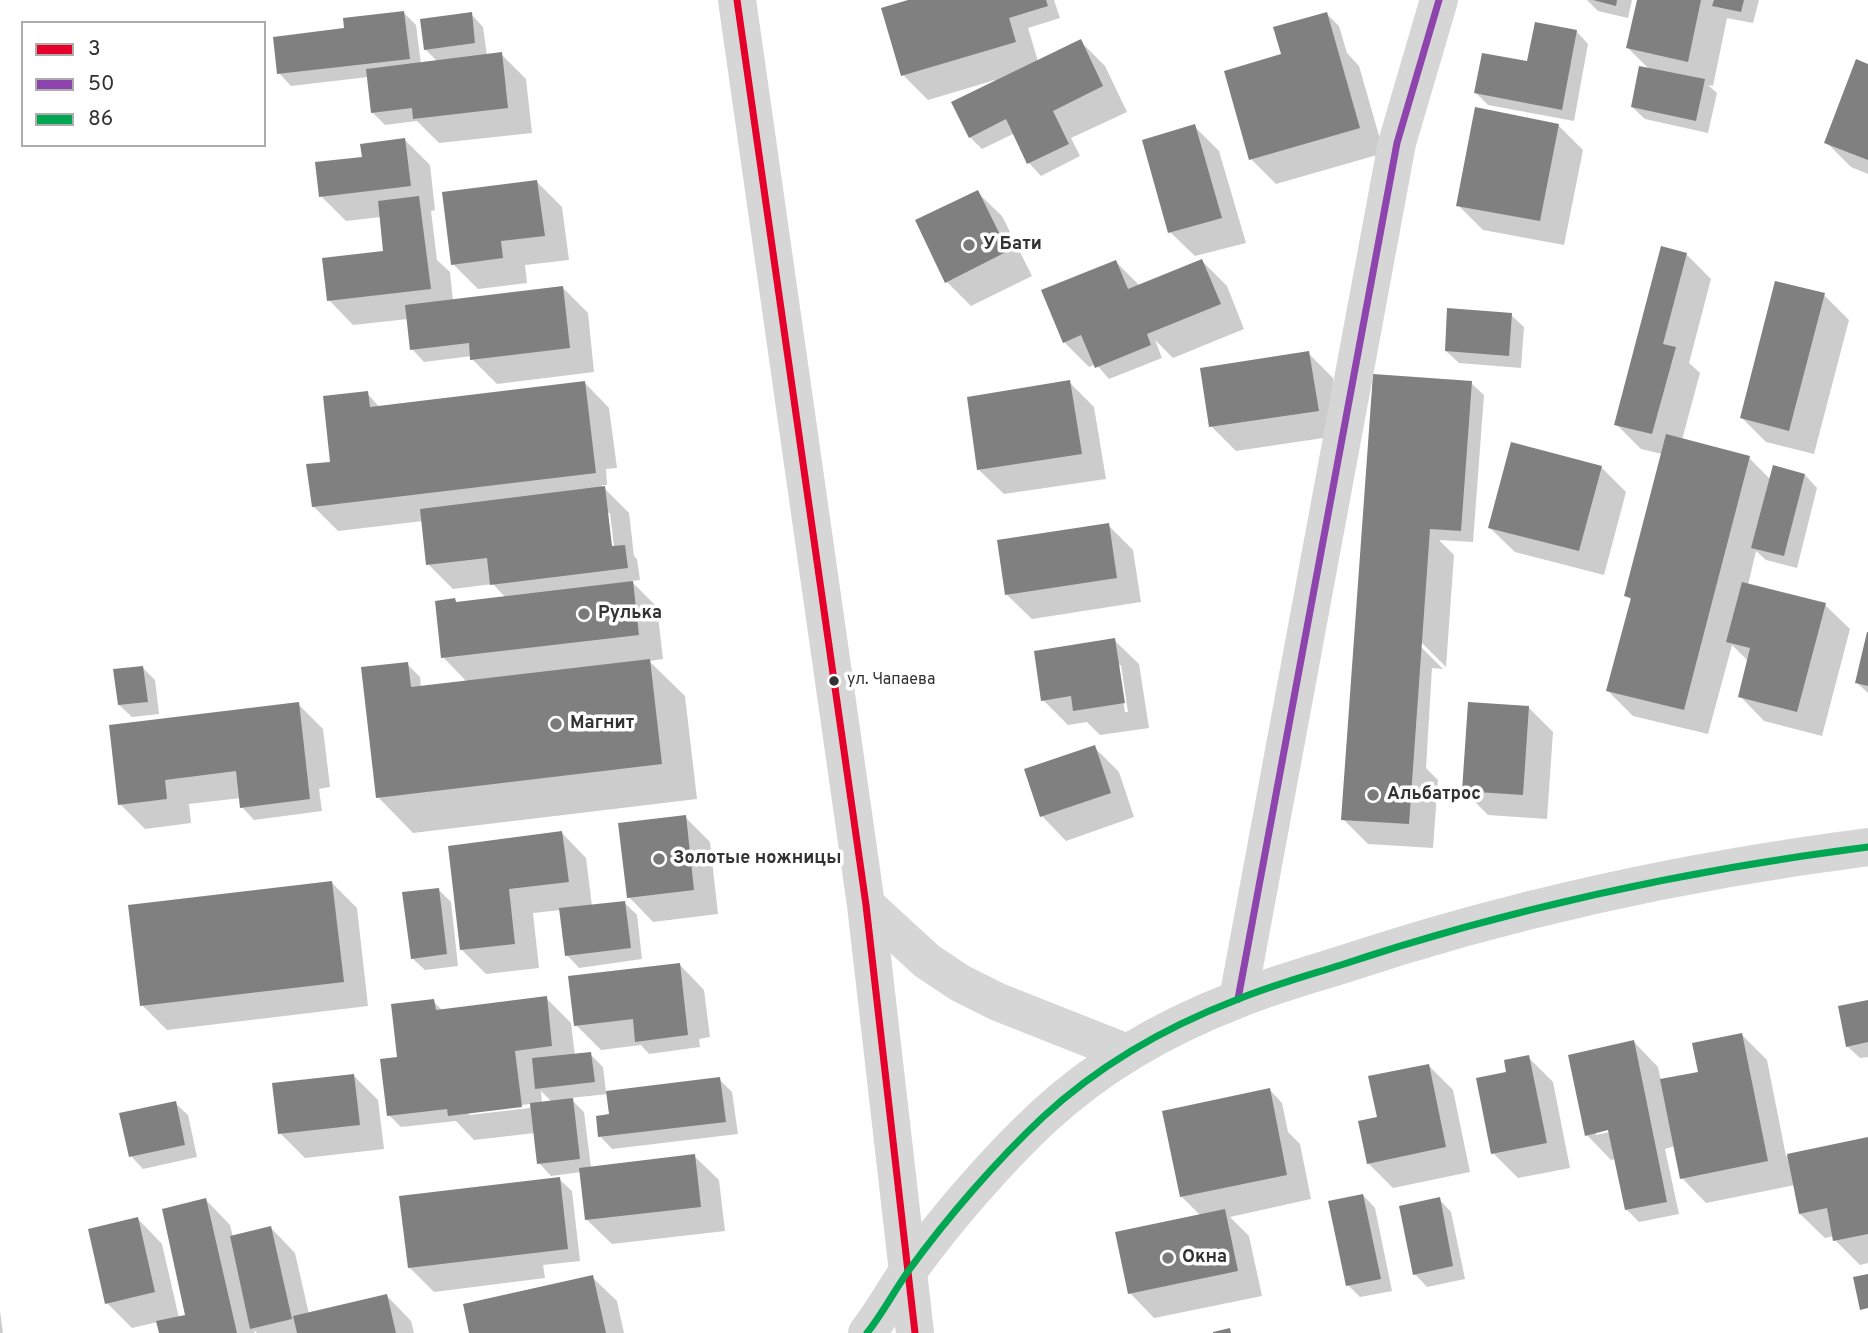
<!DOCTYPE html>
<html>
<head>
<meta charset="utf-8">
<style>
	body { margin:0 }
	#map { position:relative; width:1868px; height:1333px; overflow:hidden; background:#fff; font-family:Overpass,sans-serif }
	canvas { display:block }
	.legend { position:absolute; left:21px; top:21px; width:245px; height:126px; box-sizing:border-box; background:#fff; border:2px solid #adadad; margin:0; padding:9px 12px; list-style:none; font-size:21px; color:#323232 }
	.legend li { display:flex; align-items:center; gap:14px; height:35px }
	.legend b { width:35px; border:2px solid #adadad }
</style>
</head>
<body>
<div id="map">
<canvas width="1868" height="1333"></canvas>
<ul class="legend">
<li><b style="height:9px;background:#e4002b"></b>3</li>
<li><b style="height:9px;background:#8e44ad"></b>50</li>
<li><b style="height:9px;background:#00a651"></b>86</li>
</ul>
</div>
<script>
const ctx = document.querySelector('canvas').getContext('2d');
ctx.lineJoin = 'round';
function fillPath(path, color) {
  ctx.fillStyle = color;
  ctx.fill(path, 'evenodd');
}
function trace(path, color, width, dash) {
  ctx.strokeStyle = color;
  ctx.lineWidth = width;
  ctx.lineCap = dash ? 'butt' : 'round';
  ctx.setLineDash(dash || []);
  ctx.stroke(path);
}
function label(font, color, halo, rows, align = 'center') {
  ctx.font = font + ' Overpass,sans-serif';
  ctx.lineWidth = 7;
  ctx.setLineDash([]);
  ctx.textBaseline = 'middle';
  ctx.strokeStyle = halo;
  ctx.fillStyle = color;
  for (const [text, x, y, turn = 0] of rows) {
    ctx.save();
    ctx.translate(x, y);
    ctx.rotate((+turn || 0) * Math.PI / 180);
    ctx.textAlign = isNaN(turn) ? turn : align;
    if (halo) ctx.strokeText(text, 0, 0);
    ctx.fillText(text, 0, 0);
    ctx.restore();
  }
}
fillPath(new Path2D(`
	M 914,0 L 1054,0 L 1060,18 L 1028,28 L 1038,61 L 1080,41 L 1105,66 L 1127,112 L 1071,138 L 1080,156 L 1041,176 L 1029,163 L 1015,133 L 982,149 L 970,137 L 995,80 L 928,100 L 903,75 Z
	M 1587,0 L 1632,0 L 1628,18 L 1598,11 Z
	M 1639,0 L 1759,0 L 1753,23 L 1727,18 L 1713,86 L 1708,85 L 1717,93 L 1708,133 L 1645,119 L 1632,107 L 1650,70 L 1628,48 Z
	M 404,13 L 416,25 L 421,64 L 438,62 L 425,49 L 471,14 L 483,27 L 487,56 L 501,54 L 526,79 L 532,133 L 439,143 L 417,121 L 385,125 L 372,112 L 368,77 L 291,86 L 279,73 L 346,30 Z
	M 1327,14 L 1339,26 L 1347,53 L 1359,66 L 1384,153 L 1276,184 L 1251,159 L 1283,55 Z
	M 1576,31 L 1588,44 L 1574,121 L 1488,105 L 1476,93 L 1529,63 Z
	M 1868,66 L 1868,174 L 1851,167 L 1826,142 Z
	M 1558,125 L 1583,150 L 1564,245 L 1483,230 L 1458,205 Z
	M 1194,126 L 1219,151 L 1246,243 L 1195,256 L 1170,232 Z
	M 405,140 L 430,165 L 435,210 L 431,211 L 437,260 L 450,272 L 453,301 L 563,288 L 588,313 L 594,372 L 497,384 L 472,359 L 472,356 L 424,362 L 412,349 L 408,319 L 353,325 L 329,300 L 385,252 L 381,217 L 346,221 L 321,196 L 363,158 Z
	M 537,182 L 562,207 L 569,260 L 525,265 L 527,283 L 478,289 L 453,264 Z
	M 977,192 L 1002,216 L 1032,276 L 971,306 L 947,282 Z
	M 1686,254 L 1711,279 L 1689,363 L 1700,373 L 1682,440 L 1749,458 L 1771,480 L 1805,475 L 1817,488 L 1797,568 L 1766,560 L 1756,551 L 1748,585 L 1825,605 L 1850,629 L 1822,736 L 1764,721 L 1740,696 L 1748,661 L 1732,645 L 1708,734 L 1633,716 L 1608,691 L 1632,601 L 1626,595 L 1662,454 L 1641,449 L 1616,424 Z
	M 1202,261 L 1227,286 L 1244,329 L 1173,358 L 1155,340 L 1162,358 L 1109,379 L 1096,364 L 1089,367 L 1064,342 L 1116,262 L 1140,286 Z
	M 1824,295 L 1849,320 L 1814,454 L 1766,442 L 1742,418 Z
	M 1511,315 L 1524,327 L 1521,368 L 1459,363 L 1446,351 Z
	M 1308,353 L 1333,378 L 1343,435 L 1236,451 L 1211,426 Z
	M 1069,382 L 1094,407 L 1106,479 L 1004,494 L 979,470 Z
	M 585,383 L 609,408 L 617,468 L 606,469 L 607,485 L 601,485 L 629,513 L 634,556 L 637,559 L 640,580 L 631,581 L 657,607 L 663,659 L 649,661 L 685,696 L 697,799 L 413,833 L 378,797 L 407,664 L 420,677 L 421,688 L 468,683 L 443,657 L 455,600 L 458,604 L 506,598 L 493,584 L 453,589 L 428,564 L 423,521 L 338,531 L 313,506 L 367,393 L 380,408 ZM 606,513 L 610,513 L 615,555 L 611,555 Z
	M 1471,383 L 1484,395 L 1473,542 L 1439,540 L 1454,555 L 1446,667 L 1416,637 L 1414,640 L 1443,669 L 1432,668 L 1426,768 L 1438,780 L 1433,848 L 1368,844 L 1343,819 Z
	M 1601,467 L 1626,492 L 1604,575 L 1515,552 L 1490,528 Z
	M 1108,525 L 1133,550 L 1141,602 L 1032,619 L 1007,595 Z
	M 1868,635 L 1868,693 L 1857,683 Z
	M 1114,640 L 1139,664 L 1149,728 L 1100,735 L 1087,722 L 1068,725 L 1043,700 ZM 1117,665 L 1121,665 L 1128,712 L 1125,712 Z
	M 143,668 L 155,680 L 159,714 L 132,717 L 119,705 Z
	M 298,704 L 323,729 L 330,787 L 319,789 L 322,811 L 254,820 L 242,807 L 241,798 L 189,804 L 191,823 L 145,829 L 120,804 Z
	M 1528,707 L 1553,732 L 1547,819 L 1488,815 L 1464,791 Z
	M 1094,747 L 1119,772 L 1134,817 L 1066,841 L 1042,816 Z
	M 685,817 L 710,842 L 718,914 L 653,922 L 629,897 Z
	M 562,833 L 586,858 L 592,906 L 625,903 L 637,915 L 642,959 L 579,968 L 567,955 L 561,910 L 533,913 L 539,968 L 486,974 L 461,949 L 450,847 Z
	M 332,883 L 357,908 L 368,1006 L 167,1030 L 142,1005 Z
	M 439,890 L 451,902 L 458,966 L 425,970 L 412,958 Z
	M 680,965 L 704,990 L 710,1037 L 699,1039 L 700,1047 L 649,1054 L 641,1045 L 601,1050 L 576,1025 Z
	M 546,998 L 571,1023 L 575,1056 L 590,1054 L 603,1067 L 606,1092 L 719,1079 L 732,1092 L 738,1134 L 612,1149 L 600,1136 L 611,1116 L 608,1094 L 570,1098 L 584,1112 L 591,1168 L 694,1156 L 719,1180 L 725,1231 L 612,1244 L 587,1220 L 581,1172 L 551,1176 L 539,1163 L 535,1133 L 474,1140 L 456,1121 L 401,1127 L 389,1115 L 399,1059 L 433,1001 L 443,1011 ZM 541,1091 L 552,1102 L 542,1104 ZM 530,1104 L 530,1108 L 469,1115 L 469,1112 Z
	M 1868,1002 L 1868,1057 L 1860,1058 L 1847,1046 Z
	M 1742,1035 L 1767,1060 L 1786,1156 L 1868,1139 L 1868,1263 L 1860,1265 L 1835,1240 L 1834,1236 L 1825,1238 L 1800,1214 L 1795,1185 L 1706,1203 L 1682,1178 L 1675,1146 L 1665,1149 L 1679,1214 L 1639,1222 L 1626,1209 L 1616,1159 L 1611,1160 L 1587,1135 L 1634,1042 L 1658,1067 L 1661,1081 L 1700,1073 ZM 1610,1129 L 1610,1132 L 1596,1135 L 1596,1132 Z
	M 1528,1057 L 1553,1082 L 1570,1168 L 1518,1178 L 1493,1153 L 1508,1074 Z
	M 1429,1066 L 1453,1090 L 1470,1172 L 1393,1188 L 1368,1163 L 1379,1119 Z
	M 354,1076 L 378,1100 L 384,1149 L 305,1158 L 280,1133 Z
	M 1270,1090 L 1282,1103 L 1288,1132 L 1300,1144 L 1311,1199 L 1230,1217 L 1249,1236 L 1262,1296 L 1154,1318 L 1130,1293 L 1201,1216 L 1182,1197 Z
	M 175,1103 L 188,1115 L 197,1157 L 143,1169 L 131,1156 Z
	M 559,1179 L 572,1191 L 580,1261 L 543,1265 L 545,1278 L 434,1292 L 409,1267 Z
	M 1363,1195 L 1375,1208 L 1392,1291 L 1360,1297 L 1348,1285 Z
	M 1439,1199 L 1451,1212 L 1465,1279 L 1427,1287 L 1415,1274 Z
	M 206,1200 L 230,1225 L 233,1237 L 271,1228 L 295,1253 L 309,1314 L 387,1296 L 411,1321 L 414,1333 L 257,1333 L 254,1330 L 255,1333 L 160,1333 L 158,1322 L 132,1328 L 107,1303 L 138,1219 L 162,1244 L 179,1318 L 187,1316 Z
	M 592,1277 L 617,1301 L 624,1333 L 471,1333 Z
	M 0,1311 L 3,1333 L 0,1333 Z`), '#0003');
fillPath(new Path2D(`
	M 908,0 L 1046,0 L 1048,6 L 1009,18 L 1016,42 L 901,76 L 881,8 Z
	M 1593,0 L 1617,0 L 1616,6 Z
	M 1637,0 L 1701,0 L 1688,62 L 1626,48 Z
	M 1714,0 L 1744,0 L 1741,12 L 1712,6 Z
	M 404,11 L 410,59 L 277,74 L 273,37 L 344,28 L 343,18 Z
	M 472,12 L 475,43 L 424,50 L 420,19 Z
	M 1327,12 L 1360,128 L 1249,160 L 1224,71 L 1281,54 L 1273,27 Z
	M 1535,22 L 1577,30 L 1562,110 L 1474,93 L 1482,53 L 1527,61 Z
	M 1081,39 L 1103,86 L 1053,111 L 1069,144 L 1027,164 L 1006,119 L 969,138 L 951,102 Z
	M 502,52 L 508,108 L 413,119 L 412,108 L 371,113 L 366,69 Z
	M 1856,59 L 1868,64 L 1868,160 L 1824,143 Z
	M 1639,66 L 1705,79 L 1696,121 L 1631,107 Z
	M 1475,107 L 1559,124 L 1540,221 L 1456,206 Z
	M 1195,124 L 1222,218 L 1168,233 L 1142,140 Z
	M 405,138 L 411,186 L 319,197 L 315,162 L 362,157 L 360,144 Z
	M 537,180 L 545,236 L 501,241 L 503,258 L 451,265 L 442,192 Z
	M 978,190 L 1008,251 L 945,283 L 915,220 Z
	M 419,196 L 431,289 L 327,301 L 322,258 L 383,251 L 378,201 Z
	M 1661,246 L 1687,253 L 1663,344 L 1676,347 L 1652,434 L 1614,425 Z
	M 1202,259 L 1221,304 L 1147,334 L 1151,345 L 1095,368 L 1081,335 L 1063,343 L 1041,290 L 1116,260 L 1128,289 Z
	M 1775,281 L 1825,293 L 1789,431 L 1740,418 Z
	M 563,286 L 570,348 L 470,360 L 469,343 L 410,350 L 405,305 Z
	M 1447,308 L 1512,313 L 1509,356 L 1445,351 Z
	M 1309,351 L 1319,411 L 1209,427 L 1200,368 Z
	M 1373,374 L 1472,381 L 1461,531 L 1430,529 L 1409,824 L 1341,820 Z
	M 1070,380 L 1082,454 L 977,470 L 967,397 Z
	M 585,381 L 596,473 L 312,507 L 306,464 L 330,462 L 323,396 L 368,391 L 370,407 Z
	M 1666,434 L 1750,456 L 1684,710 L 1606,691 L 1631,598 L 1624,596 Z
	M 1511,442 L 1602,466 L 1579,551 L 1488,528 Z
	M 1773,465 L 1805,474 L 1784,556 L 1751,548 Z
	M 605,486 L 612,546 L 625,545 L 628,568 L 490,585 L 487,558 L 426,565 L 420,509 Z
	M 1109,523 L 1117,578 L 1005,595 L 997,540 Z
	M 633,581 L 639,635 L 441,658 L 435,601 L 455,598 L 456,602 Z
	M 1742,582 L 1826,603 L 1797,712 L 1738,697 L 1750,648 L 1726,642 Z
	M 1867,632 L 1868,632 L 1868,686 L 1855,683 Z
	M 1115,638 L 1125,703 L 1073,711 L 1071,696 L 1041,701 L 1034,651 Z
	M 650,659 L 662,764 L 376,798 L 361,667 L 408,662 L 411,687 Z
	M 143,666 L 148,702 L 118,705 L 113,669 Z
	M 299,702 L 310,799 L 240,808 L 236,771 L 165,780 L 167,799 L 118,805 L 109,725 Z
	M 1468,702 L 1529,706 L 1523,795 L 1462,791 Z
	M 1095,745 L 1111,793 L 1040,817 L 1024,769 Z
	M 686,815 L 694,890 L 627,898 L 618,823 Z
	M 562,831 L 569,882 L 509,889 L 515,944 L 460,950 L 448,846 Z
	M 332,881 L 344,982 L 140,1006 L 128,905 Z
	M 439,888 L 447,954 L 411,959 L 402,892 Z
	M 625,901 L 631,948 L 565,956 L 559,908 Z
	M 680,963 L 688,1035 L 635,1042 L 633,1019 L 574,1026 L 568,976 Z
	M 547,996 L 552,1046 L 515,1051 L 522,1107 L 448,1116 L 447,1109 L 387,1116 L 380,1059 L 397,1057 L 391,1004 L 434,999 L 436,1010 Z
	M 1868,1000 L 1868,1042 L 1846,1047 L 1838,1006 Z
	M 1742,1033 L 1768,1161 L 1680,1179 L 1660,1079 L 1698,1072 L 1692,1043 Z
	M 1634,1040 L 1667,1202 L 1625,1210 L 1608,1130 L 1585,1136 L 1568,1055 Z
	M 591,1052 L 595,1082 L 535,1089 L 532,1058 Z
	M 1529,1055 L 1547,1143 L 1491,1154 L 1476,1078 L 1506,1072 L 1504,1060 Z
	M 1429,1064 L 1446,1147 L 1367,1164 L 1358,1121 L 1377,1117 L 1368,1076 Z
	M 354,1074 L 360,1125 L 278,1134 L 272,1083 Z
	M 720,1077 L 726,1122 L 598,1137 L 596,1116 L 609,1114 L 606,1091 Z
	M 1270,1088 L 1287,1175 L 1180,1197 L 1162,1111 Z
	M 573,1098 L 580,1159 L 537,1164 L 530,1103 Z
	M 176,1101 L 185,1145 L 129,1157 L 119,1113 Z
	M 1868,1137 L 1868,1234 L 1833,1241 L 1827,1208 L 1799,1214 L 1787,1154 Z
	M 695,1154 L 701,1207 L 585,1220 L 579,1168 Z
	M 560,1177 L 568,1249 L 408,1268 L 399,1196 Z
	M 1363,1194 L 1381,1279 L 1346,1286 L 1328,1201 Z
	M 1440,1197 L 1453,1266 L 1413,1275 L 1399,1206 Z
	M 206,1198 L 237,1333 L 159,1333 L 156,1321 L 185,1315 L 162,1209 Z
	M 1225,1209 L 1238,1271 L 1128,1294 L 1115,1232 Z
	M 138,1217 L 155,1292 L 105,1304 L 88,1229 Z
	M 271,1226 L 292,1319 L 250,1329 L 230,1236 Z
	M 1868,1274 L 1868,1308 L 1860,1310 L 1853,1277 Z
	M 593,1275 L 606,1333 L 469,1333 L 463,1304 Z
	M 387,1294 L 396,1333 L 297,1333 L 293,1316 Z
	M 1230,1328 L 1231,1333 L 1213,1333 L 1213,1332 Z`), '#808080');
trace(new Path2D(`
	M 1238,999 L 1397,143 L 1439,0`), '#d6d6d6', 38);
trace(new Path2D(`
	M 737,0 L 866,905 L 915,1333
	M 866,905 L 927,961 L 960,983 L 998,1002 L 1127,1053
	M 867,1333 C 883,1313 894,1291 909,1270 C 946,1219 996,1161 1043,1117 C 1098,1066 1166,1027 1236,1000 C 1270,986 1306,976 1341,965 C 1512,908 1689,870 1868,847`), '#d6d6d6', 38);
trace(new Path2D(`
	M 737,0 L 866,905 L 915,1333`), '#e4002b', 7);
trace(new Path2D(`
	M 1238,999 L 1397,143 L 1439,0`), '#8e44ad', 7);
trace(new Path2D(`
	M 867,1333 C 883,1313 894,1291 909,1270 C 946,1219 996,1161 1043,1117 C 1098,1066 1166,1027 1236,1000 C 1270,986 1306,976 1341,965 C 1512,908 1689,870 1868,847`), '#00a651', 7);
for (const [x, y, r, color] of [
	[969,245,7,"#7a7a7a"],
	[584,614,7,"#7a7a7a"],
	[834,681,6,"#323232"],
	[556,724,7,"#7a7a7a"],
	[1373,795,7,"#7a7a7a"],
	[659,859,7,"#7a7a7a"],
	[1168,1258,7,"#7a7a7a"]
]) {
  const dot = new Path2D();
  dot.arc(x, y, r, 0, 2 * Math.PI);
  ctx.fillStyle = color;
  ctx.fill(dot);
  trace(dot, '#fff', 2.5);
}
label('16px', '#323232', '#fff', [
	["ул. Чапаева",847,681]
], 'left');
label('bold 18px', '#323232', '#fff', [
	["У Бати",983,245],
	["Рулька",598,614],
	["Магнит",570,724],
	["Альбатрос",1387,795],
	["Золотые ножницы",673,859],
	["Окна",1182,1258]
], 'left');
</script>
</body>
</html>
